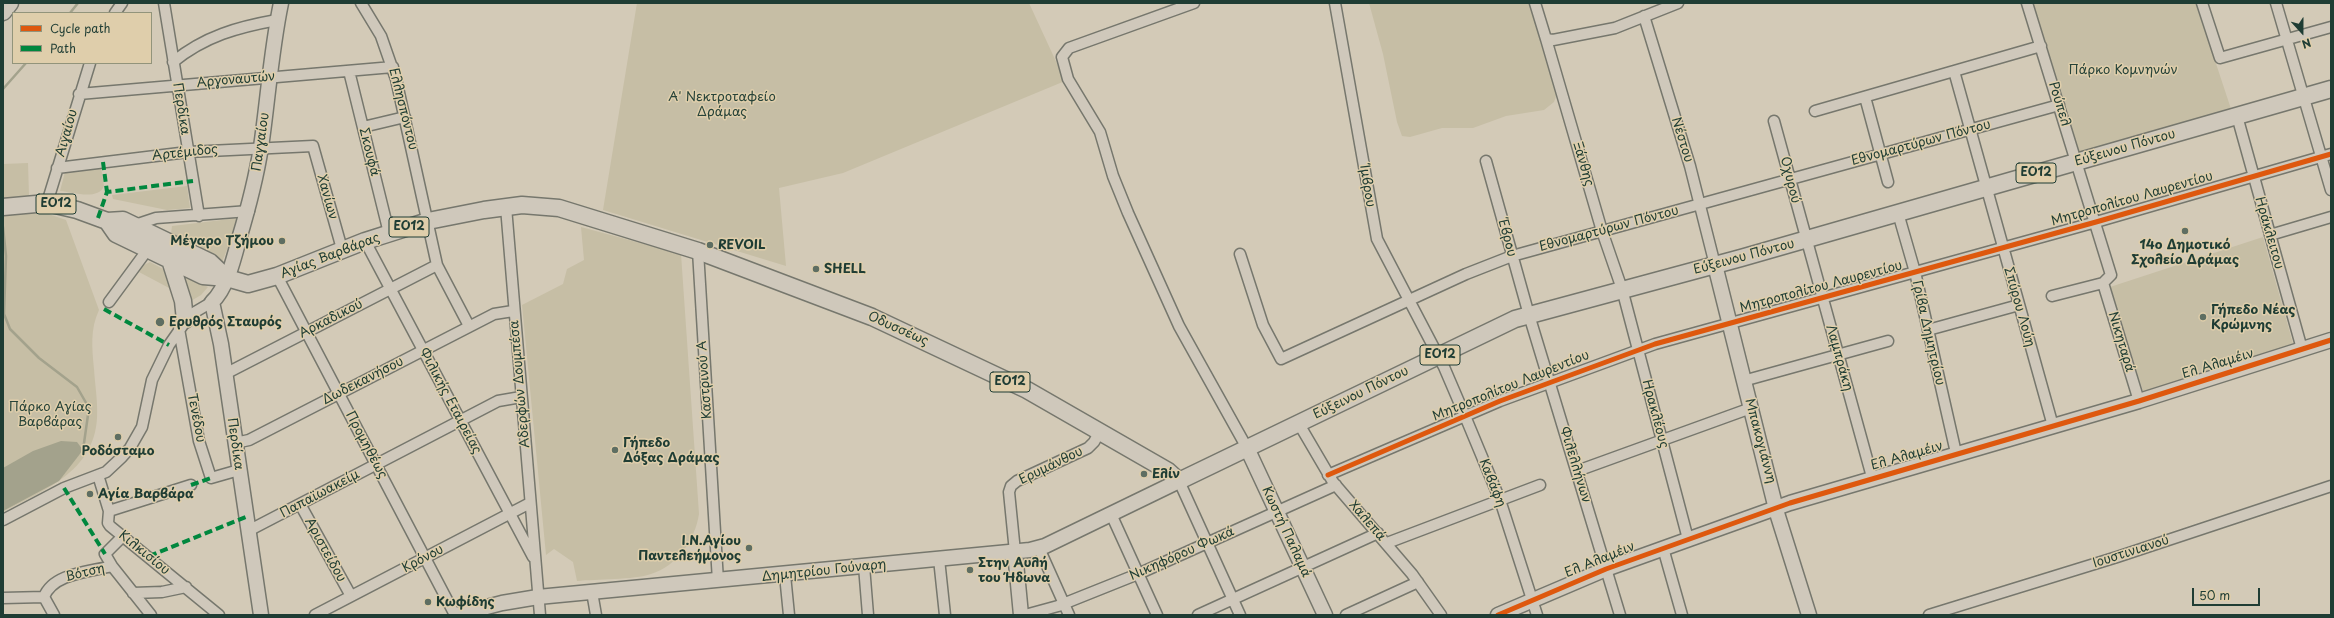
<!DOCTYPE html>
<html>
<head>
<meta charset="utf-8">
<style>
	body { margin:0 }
	#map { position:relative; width:2334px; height:618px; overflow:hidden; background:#d3cab7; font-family:"Playpen Sans",sans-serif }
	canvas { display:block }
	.frame { position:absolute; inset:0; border:4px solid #1f3d34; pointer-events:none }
	.legend { position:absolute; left:12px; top:12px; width:140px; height:52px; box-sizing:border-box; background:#dfceab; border:1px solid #92947b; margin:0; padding:5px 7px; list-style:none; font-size:12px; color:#1f3d34 }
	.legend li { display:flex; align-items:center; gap:8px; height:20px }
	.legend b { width:20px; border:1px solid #92947b }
	.north { position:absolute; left:2282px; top:12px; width:40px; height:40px; -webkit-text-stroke:3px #dfceab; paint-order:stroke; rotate:159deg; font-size:11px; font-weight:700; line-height:16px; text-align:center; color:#1f3d34 }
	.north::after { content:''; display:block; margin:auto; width:14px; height:18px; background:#1f3d34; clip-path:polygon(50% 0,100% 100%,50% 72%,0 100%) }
	.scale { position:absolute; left:2192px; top:588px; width:68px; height:18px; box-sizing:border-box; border:2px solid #1f3d34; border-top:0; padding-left:5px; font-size:12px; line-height:14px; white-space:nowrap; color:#1f3d34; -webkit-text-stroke:3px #dfceab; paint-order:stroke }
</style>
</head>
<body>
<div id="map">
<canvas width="2334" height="618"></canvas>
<div class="frame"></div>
<ul class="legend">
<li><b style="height:5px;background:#de580e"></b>Cycle path</li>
<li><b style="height:5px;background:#00873e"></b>Path</li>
</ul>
<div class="north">N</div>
<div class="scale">50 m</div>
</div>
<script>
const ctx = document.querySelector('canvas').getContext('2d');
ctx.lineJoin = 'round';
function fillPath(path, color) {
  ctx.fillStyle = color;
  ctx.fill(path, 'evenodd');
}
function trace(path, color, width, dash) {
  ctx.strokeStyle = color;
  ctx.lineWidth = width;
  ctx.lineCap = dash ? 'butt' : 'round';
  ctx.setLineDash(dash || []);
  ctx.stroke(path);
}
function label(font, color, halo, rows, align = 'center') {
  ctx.font = font + ' "Playpen Sans",sans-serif';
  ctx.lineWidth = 3;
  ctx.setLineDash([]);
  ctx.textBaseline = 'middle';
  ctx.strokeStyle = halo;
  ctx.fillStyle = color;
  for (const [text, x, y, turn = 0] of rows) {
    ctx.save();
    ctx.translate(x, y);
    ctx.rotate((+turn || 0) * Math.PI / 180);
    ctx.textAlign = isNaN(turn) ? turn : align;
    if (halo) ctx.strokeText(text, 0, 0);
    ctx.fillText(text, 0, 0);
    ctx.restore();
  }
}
fillPath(new Path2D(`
	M 637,3 L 1029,3 L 1065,81 L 843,173 L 779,188 L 786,266 L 603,210 Z
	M 1369,3 L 1531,3 L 1557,94 L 1554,102 L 1544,110 L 1506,116 L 1473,128 L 1442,128 L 1410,137 L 1402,136 L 1397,122 L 1383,54 Z
	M 2031,3 L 2196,3 L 2231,109 L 2076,154 Z
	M 28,163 L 29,196 L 3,199 L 3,164 Z
	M 101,167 L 104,186 C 98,201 72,192 60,191 L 65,172 Z
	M 187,186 L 190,208 L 167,210 L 113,199 L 112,195 Z
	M 37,210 L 66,220 L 99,310 C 90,329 92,348 94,369 C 95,385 98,402 97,418 C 94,472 44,490 3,512 L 3,213 Z
	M 239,218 L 221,265 L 171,234 L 172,226 Z
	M 581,227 L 681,254 L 699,514 C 695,540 677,566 651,574 C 634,580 596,579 577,581 L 573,562 L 554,549 L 546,555 L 522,305 L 563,284 L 567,269 L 584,260 Z
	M 2263,237 L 2294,347 L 2144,394 L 2110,287 Z
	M 150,262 L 165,270 L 171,289 L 139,272 L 144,265 Z
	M 182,274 L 208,287 L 201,295 L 191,301 Z`), '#c6bea5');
fillPath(new Path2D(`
	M 61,441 L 77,442 L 83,450 L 59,481 L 3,511 L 3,468 L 33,451 Z`), '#a3a28c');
trace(new Path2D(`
	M 70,13 L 78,3
	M 3,89 L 26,63
	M 3,227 L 6,256 L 4,314 L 10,329 L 39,358 L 77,387 L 89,408 L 83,450`), '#a3a28c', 2.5);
const street = new Path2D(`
	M 164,3 L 199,216
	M 361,3 L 381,36 L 396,79 L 437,265 L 469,326
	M 1194,3 L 1069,48 L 1062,57 L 1068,79 L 1100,132 L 1113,176 L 1128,213 L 1179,326 L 1247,448
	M 1335,3 L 1377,239 L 1444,367 L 1465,416 L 1500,500 L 1537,615
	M 1535,3 L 1546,39 L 1553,40 L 1615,28 L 1678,3
	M 2027,3 L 2111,275 L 2103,283 L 2052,296
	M 2202,3 L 2220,58 L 2331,27
	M 2276,3 L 2331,190
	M 115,13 L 122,3
	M 1644,16 L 1690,166 L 1715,265
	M 1546,39 L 1602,231 L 1622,289 L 1688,539
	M 173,62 C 205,36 238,27 277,20
	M 349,71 L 389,233
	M 1954,71 L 2053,426
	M 79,94 L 393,67
	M 1865,97 L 1888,182
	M 1815,111 L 2041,46
	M 2237,116 L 2302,349
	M 1774,121 L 1872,477
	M 363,127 L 405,117
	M 1486,161 L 1529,315 L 1620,615
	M 57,168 L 188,152 L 313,146 L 342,249
	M 47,203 L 90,63
	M 506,207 L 540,615
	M 1898,213 L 1915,272 L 1956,453
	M 135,225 L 156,218 L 249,211
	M 2270,235 L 2331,217
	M 365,241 L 533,557
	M 698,251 L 718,581
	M 1240,254 L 1263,325 L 1281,359 L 1466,274 L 1512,256 L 2059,105
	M 277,276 L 455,615
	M 2103,283 L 2139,401
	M 109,302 L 148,249
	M 179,329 L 199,441 L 211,478 L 239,470
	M 1928,330 L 2019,305
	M 225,374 L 437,265
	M 1743,381 L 1888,341
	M 1299,424 L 1333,482 L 1412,574 L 1441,615
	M 235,443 L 249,440 L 494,314 L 513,311
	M 1577,471 L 1751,408
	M 98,475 L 109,511 L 108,523 L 110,526 L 219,615
	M 1328,475 L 1500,401 L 1655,344 L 2096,222 L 2331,154
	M 1179,481 L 1240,615
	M 300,504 L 351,596
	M 109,511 L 191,485
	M 1111,514 L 1157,615
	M 3,520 L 64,488 L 106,472 L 122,457 L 130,448 L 142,427 L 152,380 L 169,345 L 190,315 L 212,302
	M 248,531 L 498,401 L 521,397
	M 1387,543 L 1540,485
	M 1039,548 L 1069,615
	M 1663,548 L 1682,615
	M 1015,552 L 1009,492 L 1011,486 L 1017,481 L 1088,448 L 1094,442 L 1100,431
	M 939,559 L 945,615
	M 112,566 L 151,615
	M 864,566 L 868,615
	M 785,575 L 789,615
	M 592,592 L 596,615
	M 133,593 L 162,592 L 186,587
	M 44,597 C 53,573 90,572 112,566 L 105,554 L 123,536
	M 44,597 L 54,615
	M 3,598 L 44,597
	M 315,615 L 530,503
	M 1025,615 L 1058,606 L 1138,574 L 1336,485
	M 1198,615 L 1378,533
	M 1346,615 L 1418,582
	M 1929,615 L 2117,557 L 2331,486`);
const secondary = new Path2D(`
	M 1715,265 L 1777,513 L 1809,615
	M 1247,448 L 1325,615
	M 1015,552 L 1021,615
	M 261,615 L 221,344 L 212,302 C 227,288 234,258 239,239 C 248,209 256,179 261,147 C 268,99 271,51 281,3
	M 456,615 L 502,603 L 538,597 L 1030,550 L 1045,546 L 1179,481
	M 1498,615 L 1606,569 L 1790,503 L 2139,401 L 2331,340`);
const primary = new Path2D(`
	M 3,12 L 10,3
	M 3,207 L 47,203 L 77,210 L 107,221 L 123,220 L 210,262 L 227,278
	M 107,221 L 116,234 L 203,276 L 227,278 L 248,284 L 277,276 L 365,241 L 428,221 L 484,210 L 522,205 L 559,208 L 698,251 L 872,317 L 1027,390 L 1168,471 L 1179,481 L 1515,319 L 1741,258 L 2331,89
	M 170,260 L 183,301 L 185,320`);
trace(street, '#76776d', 13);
trace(secondary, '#76776d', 17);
trace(primary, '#76776d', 19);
trace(street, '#cfc8bb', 10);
trace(secondary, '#cfc8bb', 14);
trace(primary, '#cfc8bb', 16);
trace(new Path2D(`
	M 103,162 L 107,192
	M 98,218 L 107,192 L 193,181
	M 104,309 L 169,345
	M 191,485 L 211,478
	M 64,488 L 105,554
	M 149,556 L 246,517`), '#00873e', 4, [8, 4]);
trace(new Path2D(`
	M 1328,475 L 1500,401 L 1655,344 L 2096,222 L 2331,154
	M 1498,615 L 1606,569 L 1790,503 L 2139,401 L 2331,340`), '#de580e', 5);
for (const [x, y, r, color] of [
	[2185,231,4,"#5e6e62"],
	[282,241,4,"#5e6e62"],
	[710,245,4,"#5e6e62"],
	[816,269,4,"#5e6e62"],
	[2203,317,4,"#5e6e62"],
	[160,322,5,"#5e6e62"],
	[118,437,4,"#5e6e62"],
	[615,450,4,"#5e6e62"],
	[1144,474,4,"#5e6e62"],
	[90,494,4,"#5e6e62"],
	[749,548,4,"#5e6e62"],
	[970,570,4,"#5e6e62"],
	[428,602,4,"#5e6e62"]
]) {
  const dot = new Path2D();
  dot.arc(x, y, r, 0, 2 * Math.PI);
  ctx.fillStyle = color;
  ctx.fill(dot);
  trace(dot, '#dfceab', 1.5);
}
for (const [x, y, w] of [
	[2036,173,40],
	[56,204,40],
	[409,227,40],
	[1440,355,40],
	[1010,382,40]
]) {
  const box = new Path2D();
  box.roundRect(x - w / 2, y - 10, w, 20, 3);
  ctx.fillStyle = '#dfceab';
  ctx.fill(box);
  trace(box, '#1f3d34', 1);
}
label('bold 12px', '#1f3d34', null, [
	["ΕΟ12",2036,173],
	["ΕΟ12",56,204],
	["ΕΟ12",409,227],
	["ΕΟ12",1440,355],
	["ΕΟ12",1010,382]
]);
label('13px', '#274339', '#dfceab', [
	["Πάρκο Κομνηνών",2123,70],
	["Α' Νεκτροταφείο",722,97],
	["Δράμας",722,112],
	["Πάρκο Αγίας",50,407],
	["Βαρβάρας",50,422]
]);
label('13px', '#1f3d34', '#dfceab', [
	["Αργοναυτών",236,80,-5],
	["Ρούπελ",2059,104,73],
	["Περδίκα",181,109,81],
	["Ελλησπόντου",403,109,76],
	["Αιγαίου",67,133,-74],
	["Νέστου",1682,140,73],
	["Παγγαίου",261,142,-82],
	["Εθνομαρτύρων Πόντου",1921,143,-15],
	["Εύξεινου Πόντου",2125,148,-16],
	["Σκουφά",369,152,76],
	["Αρτέμιδος",185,153,-6],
	["Ξάνθης",1583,164,74],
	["Οχυρού",1790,180,76],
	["Ίμβρου",1367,186,81],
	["Χανίων",327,197,74],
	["Μητροπολίτου Λαυρεντίου",2132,199,-16],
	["Εθνομαρτύρων Πόντου",1609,229,-15],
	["Ηράκλειτου",2269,233,74],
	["Έβρου",1507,238,75],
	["Αγίας Βαρβάρας",330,256,-21],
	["Εύξεινου Πόντου",1744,257,-15],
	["Μητροπολίτου Λαυρεντίου",1821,287,-15],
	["Σπύρου Λούη",2019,307,74],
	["Αρκαδικού",331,319,-27],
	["Οδυσσέως",898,329,24],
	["Γρίβα Δημητρίου",1928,333,77],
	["Νικηταρά",2121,342,73],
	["Λαμπράκη",1839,358,74],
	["Ελ Αλαμέιν",2218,364,-17],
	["Καστρινού Α",705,380,-94],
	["Δωδεκανήσου",363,381,-27],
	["Αδερφών Δουμπέσα",520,384,-95],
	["Μητροπολίτου Λαυρεντίου",1511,386,-22],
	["Εύξεινου Πόντου",1361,393,-26],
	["Φιλικής Εταιρείας",450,401,62],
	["Ηρακλέους",1655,414,75],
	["Τενέδου",196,418,79],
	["Μπακογιάννη",1760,441,75],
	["Περδίκα",235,444,82],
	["Προμηθέως",366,445,62],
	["Ελ Αλαμέιν",1907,456,-16],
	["Φιλελλήνων",1575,465,73],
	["Ερυμάνθου",1051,466,-26],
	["Καβάφη",1492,483,68],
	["Παπαϊωακείμ",320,494,-28],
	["Χαλεπά",1367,521,49],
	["Κωστή Παλαμά",1286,532,65],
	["Αριστείδου",325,550,61],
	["Ιουστινιανού",2131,552,-18],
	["Κιλκισίου",144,553,39],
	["Νικηφόρου Φωκά",1182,554,-24],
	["Κρόνου",423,559,-28],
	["Ελ Αλαμέιν",1600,560,-22],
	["Δημητρίου Γούναρη",824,571,-6],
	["Βότση",85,573,-14]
]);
label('bold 13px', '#1f3d34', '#dfceab', [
	["Μέγαρο Τζήμου",274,241,"right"],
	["REVOIL",718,245],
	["14ο Δημοτικό",2185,245,"center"],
	["Σχολείο Δράμας",2185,260,"center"],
	["SHELL",824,269],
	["Γήπεδο Νέας",2211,310],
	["Κρώμνης",2211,325],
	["Ερυθρός Σταυρός",169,322],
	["Γήπεδο",623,443],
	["Δόξας Δράμας",623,458],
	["Ροδόσταμο",118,451,"center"],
	["Ελίν",1152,474],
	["Αγία Βαρβάρα",98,494],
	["Ι.Ν.Αγίου",741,541,"right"],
	["Παντελεήμονος",741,556,"right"],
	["Στην Αυλή",978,563],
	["του Ήδωνα",978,578],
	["Κωφίδης",436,602]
], 'left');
</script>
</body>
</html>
